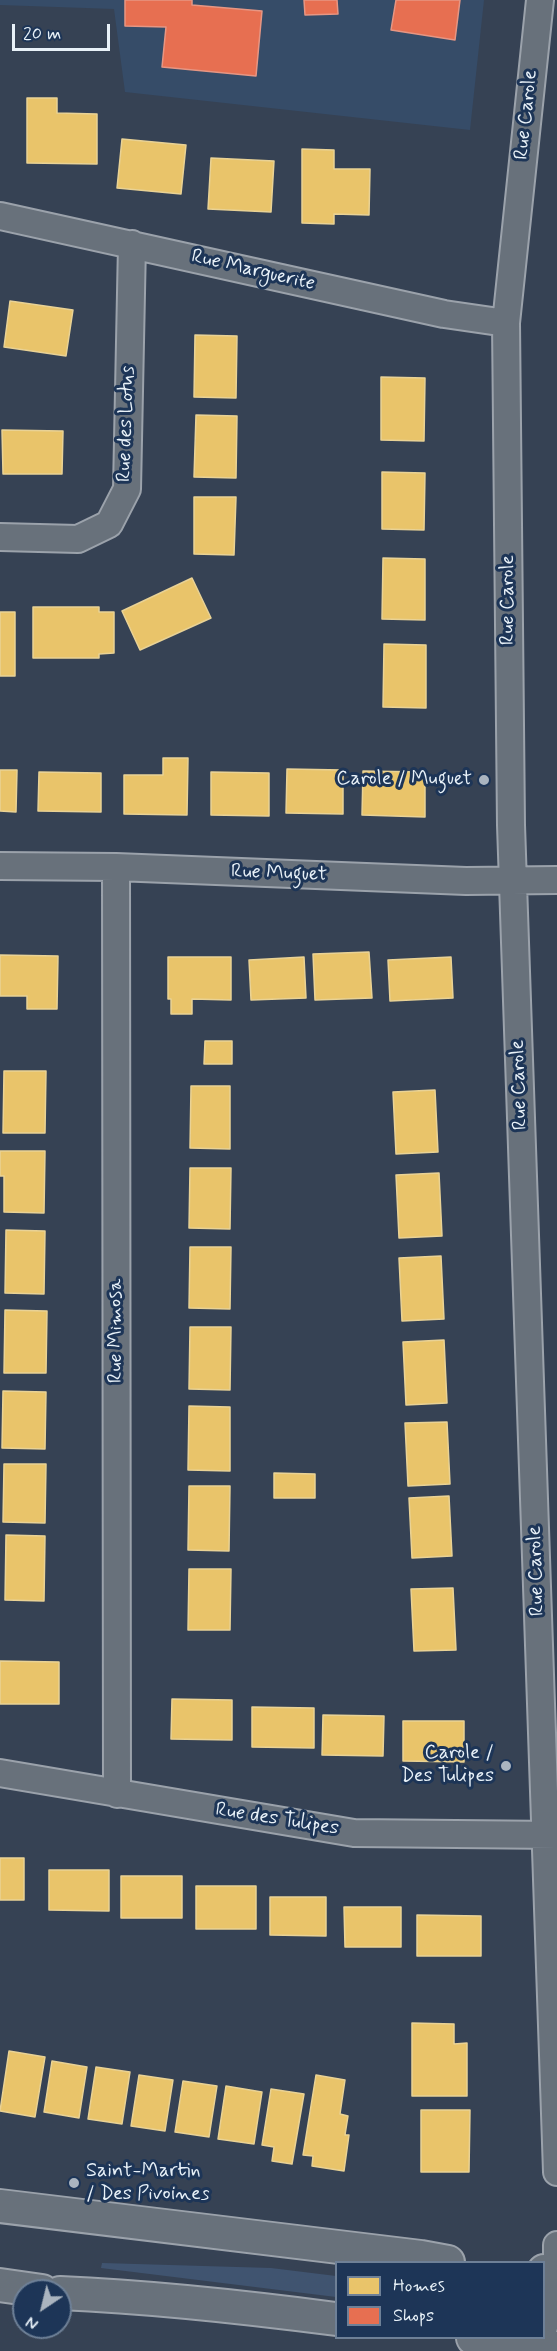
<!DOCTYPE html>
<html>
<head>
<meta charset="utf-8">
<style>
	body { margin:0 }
	#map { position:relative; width:557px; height:2351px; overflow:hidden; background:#364254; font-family:Mynerve,sans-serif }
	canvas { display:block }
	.legend { position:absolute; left:335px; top:2261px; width:210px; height:78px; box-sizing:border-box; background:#1d3557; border:2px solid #6e8097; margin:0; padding:8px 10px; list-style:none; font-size:18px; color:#e8f1f8 }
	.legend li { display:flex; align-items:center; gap:12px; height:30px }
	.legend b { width:30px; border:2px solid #6e8097 }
	.north { position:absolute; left:12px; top:2279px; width:60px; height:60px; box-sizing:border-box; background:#1d3557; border:2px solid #6e8097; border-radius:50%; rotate:215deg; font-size:16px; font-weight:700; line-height:24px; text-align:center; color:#e8f1f8 }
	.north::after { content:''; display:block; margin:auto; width:21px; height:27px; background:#aab4bf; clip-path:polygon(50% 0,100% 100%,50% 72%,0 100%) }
	.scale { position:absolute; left:12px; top:24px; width:98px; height:27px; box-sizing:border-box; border:3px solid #e8f1f8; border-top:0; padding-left:8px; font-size:18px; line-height:21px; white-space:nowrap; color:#e8f1f8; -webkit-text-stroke:4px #1d3557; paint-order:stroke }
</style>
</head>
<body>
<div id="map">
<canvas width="557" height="2351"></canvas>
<ul class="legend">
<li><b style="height:16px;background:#e9c46a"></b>Homes</li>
<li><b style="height:16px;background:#e76f51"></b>Shops</li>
</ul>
<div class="north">N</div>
<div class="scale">20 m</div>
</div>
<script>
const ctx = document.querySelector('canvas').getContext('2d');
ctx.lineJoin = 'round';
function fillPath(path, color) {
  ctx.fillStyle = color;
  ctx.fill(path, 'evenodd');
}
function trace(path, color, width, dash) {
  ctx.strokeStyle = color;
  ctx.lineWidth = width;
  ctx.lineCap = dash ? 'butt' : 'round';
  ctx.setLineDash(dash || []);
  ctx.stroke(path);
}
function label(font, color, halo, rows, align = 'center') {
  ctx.font = font + ' Mynerve,sans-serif';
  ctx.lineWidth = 6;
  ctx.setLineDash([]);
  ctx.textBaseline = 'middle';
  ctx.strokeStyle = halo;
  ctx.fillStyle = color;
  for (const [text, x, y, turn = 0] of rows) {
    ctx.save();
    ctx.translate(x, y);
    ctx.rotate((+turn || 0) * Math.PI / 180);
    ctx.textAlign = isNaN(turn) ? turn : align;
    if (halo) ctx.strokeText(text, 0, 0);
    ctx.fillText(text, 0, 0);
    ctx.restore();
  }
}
fillPath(new Path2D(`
	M 0,0 L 484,0 L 470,130 L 125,92 L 114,9 L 0,5 Z`), '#364c68');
fillPath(new Path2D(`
	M 102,2263 L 271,2268 L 336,2276 L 336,2297 L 101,2268 Z`), '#405470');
const homes = new Path2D(`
	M 27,98 L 57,98 L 57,113 L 97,114 L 97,164 L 27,163 Z
	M 122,139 L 186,145 L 181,194 L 117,188 Z
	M 302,149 L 334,150 L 334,169 L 370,169 L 369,215 L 334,214 L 334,224 L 302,223 Z
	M 211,158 L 274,161 L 271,212 L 208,209 Z
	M 10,301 L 73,310 L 66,356 L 4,347 Z
	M 195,335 L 237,336 L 236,398 L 194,397 Z
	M 381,377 L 425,378 L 424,441 L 381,440 Z
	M 196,415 L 237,416 L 236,478 L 194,477 Z
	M 2,430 L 63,431 L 62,474 L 3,474 Z
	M 382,472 L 425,473 L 424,530 L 382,529 Z
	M 194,497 L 236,497 L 234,555 L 194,554 Z
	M 383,558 L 425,559 L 425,620 L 382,619 Z
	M 192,578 L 211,618 L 140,650 L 122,611 Z
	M 33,607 L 99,607 L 99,612 L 114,612 L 114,653 L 99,654 L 99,658 L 33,658 Z
	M 0,612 L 15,612 L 15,676 L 0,676 Z
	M 384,644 L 426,645 L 426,708 L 383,707 Z
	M 163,758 L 188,758 L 187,815 L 124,814 L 124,775 L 163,775 Z
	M 287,769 L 343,770 L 343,814 L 286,813 Z
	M 0,770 L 17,770 L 16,812 L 0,811 Z
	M 363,771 L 425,772 L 425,817 L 362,815 Z
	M 39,772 L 101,773 L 101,812 L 38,811 Z
	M 211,772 L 269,773 L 269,816 L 211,815 Z
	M 369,952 L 372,998 L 315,1000 L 313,954 Z
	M 0,955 L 58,956 L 57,1009 L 27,1009 L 27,996 L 0,996 Z
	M 168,957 L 231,957 L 231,1000 L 192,999 L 192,1014 L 171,1014 L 171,999 L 168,999 Z
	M 304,957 L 306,998 L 251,1000 L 249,960 Z
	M 451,957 L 453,998 L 390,1001 L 388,960 Z
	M 205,1041 L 232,1041 L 232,1064 L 204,1064 Z
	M 4,1071 L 46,1071 L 45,1133 L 3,1133 Z
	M 191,1086 L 230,1086 L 230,1149 L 190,1148 Z
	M 435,1090 L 438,1152 L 396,1154 L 393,1092 Z
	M 0,1151 L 45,1151 L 44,1213 L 4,1212 L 4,1176 L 0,1176 Z
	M 190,1168 L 231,1168 L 230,1229 L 189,1228 Z
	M 439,1173 L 442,1236 L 399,1238 L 396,1175 Z
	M 6,1230 L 45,1231 L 44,1294 L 5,1293 Z
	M 190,1247 L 231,1247 L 230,1309 L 189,1308 Z
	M 441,1256 L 444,1319 L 402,1321 L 399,1258 Z
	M 5,1310 L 47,1311 L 46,1373 L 4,1373 Z
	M 190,1327 L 231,1327 L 230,1390 L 189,1389 Z
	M 444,1340 L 447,1403 L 406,1405 L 403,1342 Z
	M 3,1391 L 46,1392 L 45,1449 L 2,1448 Z
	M 189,1406 L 230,1407 L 230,1471 L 188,1470 Z
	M 447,1422 L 450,1484 L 408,1486 L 405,1423 Z
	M 4,1464 L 46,1464 L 45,1523 L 3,1522 Z
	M 274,1473 L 315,1474 L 315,1498 L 274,1498 Z
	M 189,1486 L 230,1486 L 229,1551 L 188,1550 Z
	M 449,1496 L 452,1556 L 412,1558 L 409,1498 Z
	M 6,1535 L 45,1536 L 44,1601 L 5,1600 Z
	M 189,1569 L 231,1569 L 230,1630 L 188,1630 Z
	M 453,1588 L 456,1650 L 414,1651 L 411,1589 Z
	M 0,1661 L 59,1662 L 59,1704 L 0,1704 Z
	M 172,1699 L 232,1700 L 232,1740 L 171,1739 Z
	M 252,1707 L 314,1708 L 314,1748 L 252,1747 Z
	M 323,1715 L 384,1716 L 383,1756 L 322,1755 Z
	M 403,1721 L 464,1721 L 464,1762 L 403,1761 Z
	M 0,1858 L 24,1858 L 24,1900 L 0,1900 Z
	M 49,1870 L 109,1870 L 109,1911 L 49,1910 Z
	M 121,1876 L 182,1876 L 182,1918 L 121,1918 Z
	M 196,1886 L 256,1886 L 256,1929 L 196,1929 Z
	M 270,1897 L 326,1897 L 326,1936 L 270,1935 Z
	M 344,1907 L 401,1907 L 401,1947 L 345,1947 Z
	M 417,1915 L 481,1916 L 481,1956 L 417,1956 Z
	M 412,2023 L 454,2024 L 454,2044 L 467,2043 L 467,2096 L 412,2096 Z
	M 9,2051 L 45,2057 L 35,2117 L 0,2111 Z
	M 52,2061 L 87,2067 L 79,2118 L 44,2112 Z
	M 96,2067 L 130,2072 L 122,2124 L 88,2119 Z
	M 139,2075 L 173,2080 L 165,2131 L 131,2126 Z
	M 316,2075 L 345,2080 L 340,2114 L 348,2116 L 345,2135 L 349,2135 L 344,2171 L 312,2166 L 313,2156 L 303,2155 Z
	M 183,2081 L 217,2086 L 209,2137 L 175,2132 Z
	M 226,2086 L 262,2092 L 254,2144 L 218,2139 Z
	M 271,2089 L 304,2094 L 292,2164 L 272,2161 L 274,2147 L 262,2145 Z
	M 421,2110 L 470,2110 L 469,2172 L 421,2172 Z`);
fillPath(homes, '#e9c46a');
trace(homes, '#e9d295', 1.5);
const shops = new Path2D(`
	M 125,0 L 192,0 L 192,5 L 262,11 L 256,76 L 162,67 L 166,27 L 125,26 Z
	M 304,0 L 337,0 L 338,14 L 305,15 Z
	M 396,0 L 460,0 L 455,40 L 391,30 Z`);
fillPath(shops, '#e76f51');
trace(shops, '#e79683', 1.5);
const minor = new Path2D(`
	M 540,0 L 506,323 L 511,825 L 557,2172
	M 0,216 L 444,314 L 506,323
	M 0,537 L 78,539 L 109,524 L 127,489 L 132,244
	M 0,866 L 116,867 L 466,881 L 557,880
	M 116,867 L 117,1794
	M 0,1773 L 354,1833 L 557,1835
	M 557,2245 L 557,2275
	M 544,2327 L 557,2271`);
const tertiary = new Path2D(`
	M 0,2206 L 421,2257 L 448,2262
	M 544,2271 L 557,2271
	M 0,2285 L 42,2291
	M 60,2293 C 153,2297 244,2307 336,2319
	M 473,2338 L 557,2348`);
trace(minor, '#9ba2ab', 30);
trace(tertiary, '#9ba2ab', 36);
trace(minor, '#68717b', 26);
trace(tertiary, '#68717b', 32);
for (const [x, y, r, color] of [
	[484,780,6,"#aab4bf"],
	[506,1766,6,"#aab4bf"],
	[74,2183,6,"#aab4bf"]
]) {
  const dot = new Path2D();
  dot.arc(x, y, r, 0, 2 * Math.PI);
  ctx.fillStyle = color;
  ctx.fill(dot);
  trace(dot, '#1d3557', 2);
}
label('20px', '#e8f1f8', '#1d3557', [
	["Rue Carole",527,115,-84],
	["Rue Marguerite",253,271,13],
	["Rue des Lotus",127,424,-88],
	["Rue Carole",509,600,-90],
	["Rue Muguet",279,874,2],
	["Rue Carole",520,1085,-92],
	["Rue Mimosa",117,1331,-90],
	["Rue Carole",537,1571,-92],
	["Rue des Tulipes",277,1820,9]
]);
label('20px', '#e8f1f8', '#1d3557', [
	["Carole / Muguet",472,780],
	["Carole /",494,1754],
	["Des Tulipes",494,1777],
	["Saint-Martin",86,2172,"left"],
	["/ Des Pivoines",86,2195,"left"]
], 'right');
</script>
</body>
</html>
